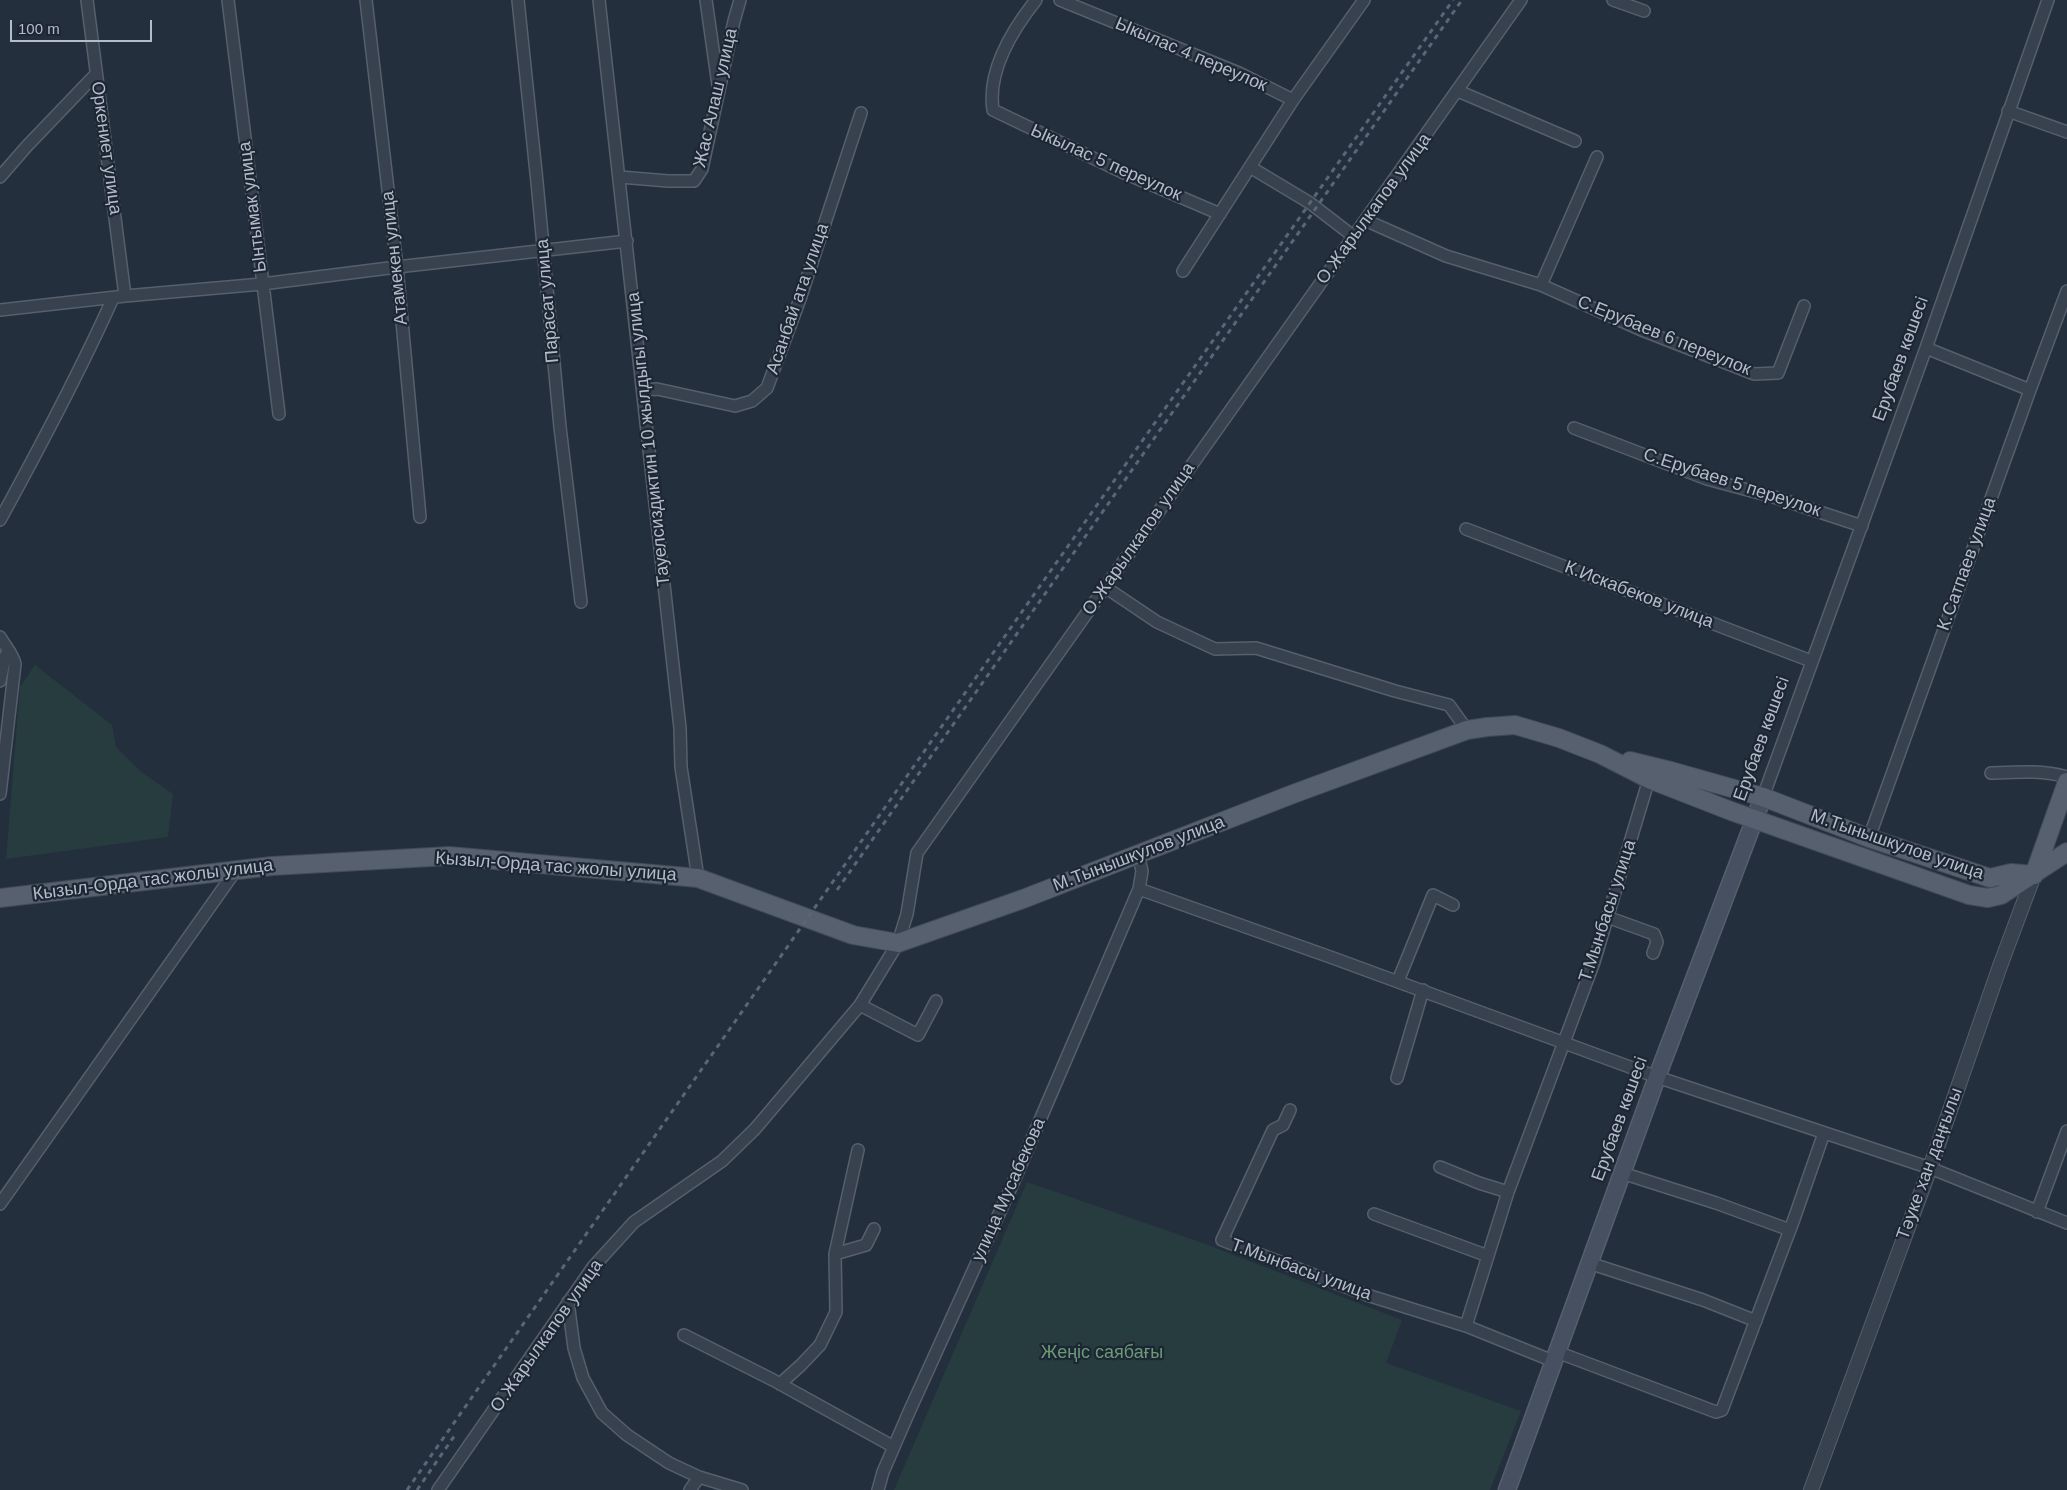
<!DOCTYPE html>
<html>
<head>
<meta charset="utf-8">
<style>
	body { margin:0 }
	#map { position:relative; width:2067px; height:1490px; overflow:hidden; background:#242f3e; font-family:Helvetica,sans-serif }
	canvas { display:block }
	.scale { position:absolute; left:10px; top:20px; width:142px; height:22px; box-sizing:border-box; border:2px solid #b4bcc9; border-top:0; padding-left:6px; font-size:15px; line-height:18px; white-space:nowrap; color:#b4bcc9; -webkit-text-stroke:4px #1d2633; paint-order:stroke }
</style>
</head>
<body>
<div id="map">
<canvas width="2067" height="1490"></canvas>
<div class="scale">100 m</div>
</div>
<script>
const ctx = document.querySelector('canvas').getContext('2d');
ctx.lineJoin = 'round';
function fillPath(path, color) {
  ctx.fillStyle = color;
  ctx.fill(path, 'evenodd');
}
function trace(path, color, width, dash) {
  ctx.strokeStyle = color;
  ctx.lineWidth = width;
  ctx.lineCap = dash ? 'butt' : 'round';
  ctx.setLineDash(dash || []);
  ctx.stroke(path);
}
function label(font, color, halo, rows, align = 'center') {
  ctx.font = font + ' Helvetica,sans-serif';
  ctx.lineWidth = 4.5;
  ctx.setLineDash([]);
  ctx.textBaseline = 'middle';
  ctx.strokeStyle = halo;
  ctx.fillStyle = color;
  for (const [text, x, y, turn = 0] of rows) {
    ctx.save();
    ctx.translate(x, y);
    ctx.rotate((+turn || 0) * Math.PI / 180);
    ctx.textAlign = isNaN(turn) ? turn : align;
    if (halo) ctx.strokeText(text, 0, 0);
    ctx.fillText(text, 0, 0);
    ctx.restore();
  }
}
fillPath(new Path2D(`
	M 35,665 L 112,725 L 116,747 L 140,771 L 173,794 L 168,837 L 6,859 L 20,687 Z
	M 1027,1182 L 1200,1242 L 1402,1320 L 1386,1363 L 1521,1411 L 1490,1490 L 894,1490 Z`), '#263c3f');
const minor = new Path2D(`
	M 87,0 L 125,296
	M 228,0 L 279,414
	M 366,0 L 397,267 L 420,517
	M 518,0 L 537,182 L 560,427 L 581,602
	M 599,0 L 680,728 L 681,767 L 698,878
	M 706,0 L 718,85
	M 1036,0 C 1013,29 987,71 993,110 L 1122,172 L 1220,214
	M 1060,0 L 1239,73 L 1293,100
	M 1613,0 L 1644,11
	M 1458,91 L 1575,141
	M 2008,111 L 2067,132
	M 1250,167 L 1310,203 L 1353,236
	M 0,177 L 27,146 L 96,74
	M 620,177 L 668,181 L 694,181 L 702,169 L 734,21 L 740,0
	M 1365,220 L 1446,256 L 1541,285 L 1644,331 L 1754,374 L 1778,373 L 1804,306
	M 1183,271 L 1293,100 L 1364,0
	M 1541,285 L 1597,157
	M 0,310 L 125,296 L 262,284 L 397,267 L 627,241
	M 1926,348 L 2030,390
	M 644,390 L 657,389 L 735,406 L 752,401 L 767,388 L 800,299 L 861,113
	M 1574,428 L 1707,479 L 1774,497 L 1862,526
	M 0,520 C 40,447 79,374 113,298
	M 1466,529 L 1811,661
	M 1105,587 L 1157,622 L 1215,649 L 1256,648 L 1395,691 L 1449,705 L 1467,730
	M 0,637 C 5,646 13,654 15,664 L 0,794
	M 0,681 L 5,657 L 8,651
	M 1991,773 C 2017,772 2042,770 2067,777
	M 1763,797 L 1926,348 L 2048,0
	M 1869,838 L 2030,390 L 2067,291
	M 1138,854 L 1142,871 L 1139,889 L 1333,958 L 1657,1077 L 1930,1168 L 2067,1223
	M 1607,917 L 1654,934 L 1657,942 L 1653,953
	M 1398,981 L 1433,895 L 1453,905
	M 860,1005 L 918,1035 L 936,1001
	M 1397,1078 L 1423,990
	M 1290,1110 L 1283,1125 L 1273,1130 L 1222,1240 L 1367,1295 L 1466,1326 L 1553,1361
	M 1440,1167 L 1479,1183 L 1508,1192
	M 1622,1173 L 1716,1203 L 1790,1230
	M 0,1204 L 236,870
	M 2037,1212 L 2067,1131
	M 1374,1214 L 1488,1256
	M 835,1254 L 866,1245 L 874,1229
	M 1589,1263 L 1703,1300 L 1756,1321
	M 568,1302 L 574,1348 L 583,1378 L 602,1413 L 627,1435 L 669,1463 L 699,1477 L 742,1490
	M 1466,1326 L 1508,1192 L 1594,962 L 1649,779
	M 684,1335 L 773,1380 L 894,1447
	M 1557,1352 L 1716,1412 L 1722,1410 L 1794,1219 L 1824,1133
	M 780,1384 L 801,1365 L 820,1345 L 836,1312 L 835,1254 L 858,1150
	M 438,1490 L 593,1267 L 634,1222 L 722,1161 L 755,1129 L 860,1005 L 898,943 L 907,914 L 917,853 L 1521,0
	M 690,1490 L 699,1477
	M 878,1490 L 883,1472 L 909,1412 L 1013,1183 L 1139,889`);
const tertiary = new Path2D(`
	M 1811,1490 L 1930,1168 L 2000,966 L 2034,875`);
const secondary = new Path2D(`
	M 1507,1490 L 1657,1077 L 1763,797`);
const primary = new Path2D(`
	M 1630,761 L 1671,771 L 1763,797 L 1869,838 L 1990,878 L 2011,873 L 2034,875
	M 2034,875 L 2067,782
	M 0,898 L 272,866 L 449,856 L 698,878 L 853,935 L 898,943 L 1023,899 L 1293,794 L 1467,730 L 1487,727 L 1515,725 L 1559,738 L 1600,754 L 1649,779 L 1731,811 L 1969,895 L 1988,898 L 2001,895 L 2067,852`);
trace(minor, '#565f6c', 14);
trace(tertiary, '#565f6c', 16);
trace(secondary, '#565f6c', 19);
trace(primary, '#414a57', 20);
trace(minor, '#38414e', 11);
trace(tertiary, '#38414e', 14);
trace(secondary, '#465061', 16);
trace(primary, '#56606e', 18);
trace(new Path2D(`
	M 837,890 L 1462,0
	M 407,1490 L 1054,566 L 1453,0
	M 417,1490 L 455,1435`), '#5a6575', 3, [5, 5]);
label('18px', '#b4bcc9', '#1d2633', [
	["Ыкылас 4 переулок",1191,55,23],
	["Жас Алаш улица",716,98,-77],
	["Оркениет улица",106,148,82],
	["Ыкылас 5 переулок",1106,163,24],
	["Ынтымак улица",253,207,-97],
	["О.Жарылкапов улица",1374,209,-54],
	["Атамекен улица",395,258,-96],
	["Асанбай ата улица",798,299,-71],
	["Парасат улица",548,301,-95],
	["С.Ерубаев 6 переулок",1664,336,22],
	["Ерубаев көшесі",1901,359,-70],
	["Тауелсиздиктин 10 жылдыгы улица",649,439,-96],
	["С.Ерубаев 5 переулок",1732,483,18],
	["О.Жарылкапов улица",1139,539,-55],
	["К.Сатпаев улица",1967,564,-70],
	["К.Искабеков улица",1639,595,21],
	["Ерубаев көшесі",1762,739,-70],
	["М.Тынышкулов улица",1897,845,19],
	["М.Тынышкулов улица",1139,854,-21],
	["Кызыл-Орда тас жолы улица",556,867,4],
	["Кызыл-Орда тас жолы улица",153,880,-7],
	["Т.Мынбасы улица",1608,911,-72],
	["Ерубаев көшесі",1620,1119,-70],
	["Тәуке хан даңғылы",1930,1164,-70],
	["улица Мусабекова",1009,1190,-66],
	["Т.Мынбасы улица",1301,1270,20],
	["О.Жарылкапов улица",547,1336,-55]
]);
label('18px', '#6b9a76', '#1d2633', [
	["Жеңіс саябағы",1102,1353]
]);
</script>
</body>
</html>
